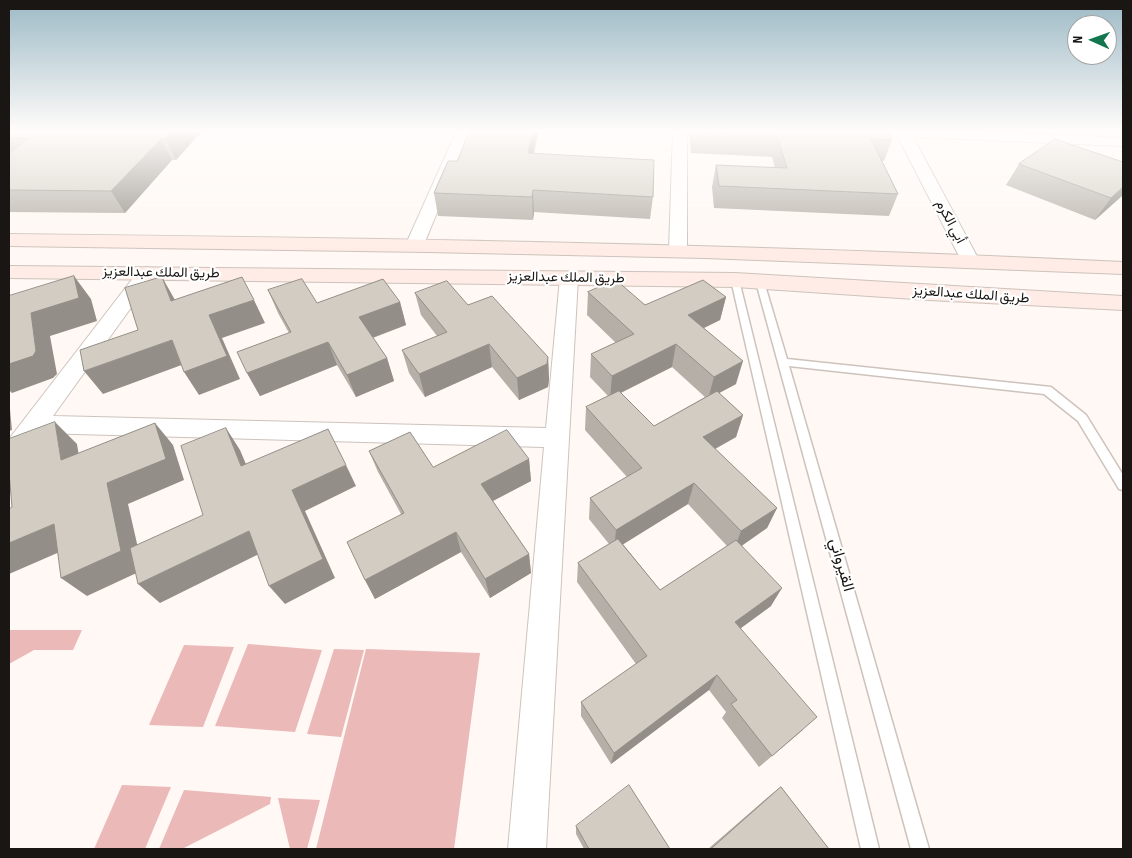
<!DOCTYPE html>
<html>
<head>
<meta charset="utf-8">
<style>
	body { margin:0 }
	#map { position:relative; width:1132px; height:858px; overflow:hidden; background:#fff8f4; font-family:"Sofia Sans Condensed",sans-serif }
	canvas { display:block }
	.frame { position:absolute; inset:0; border:10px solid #191613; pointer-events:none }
	.north { position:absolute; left:1067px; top:15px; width:50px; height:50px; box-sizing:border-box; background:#fff; border:1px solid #a3a2a1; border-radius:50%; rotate:272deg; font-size:14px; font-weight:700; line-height:20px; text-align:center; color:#191613 }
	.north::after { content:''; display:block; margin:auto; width:18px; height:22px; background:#12774f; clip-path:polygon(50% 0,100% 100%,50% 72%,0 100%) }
</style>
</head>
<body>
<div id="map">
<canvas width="1132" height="858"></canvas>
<div class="frame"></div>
<div class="north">N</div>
</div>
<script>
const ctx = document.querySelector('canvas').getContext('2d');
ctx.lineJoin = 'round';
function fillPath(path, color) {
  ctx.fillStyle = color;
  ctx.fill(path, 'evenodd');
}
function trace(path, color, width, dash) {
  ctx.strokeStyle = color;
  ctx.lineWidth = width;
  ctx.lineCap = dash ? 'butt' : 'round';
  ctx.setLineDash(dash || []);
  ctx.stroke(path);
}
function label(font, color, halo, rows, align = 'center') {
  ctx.font = font + ' "Sofia Sans Condensed",Vazirmatn,sans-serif';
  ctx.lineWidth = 4.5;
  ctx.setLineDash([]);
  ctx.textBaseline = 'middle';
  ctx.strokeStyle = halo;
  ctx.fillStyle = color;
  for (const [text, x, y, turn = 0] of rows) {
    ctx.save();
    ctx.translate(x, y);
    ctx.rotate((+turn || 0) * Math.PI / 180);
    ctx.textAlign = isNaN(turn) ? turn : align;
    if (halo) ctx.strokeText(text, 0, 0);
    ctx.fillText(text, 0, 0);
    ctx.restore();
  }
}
fillPath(new Path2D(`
	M 9,630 L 82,630 L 73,650 L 34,650 L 9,664 Z
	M 248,644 L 322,650 L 295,732 L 215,726 Z
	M 184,645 L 234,647 L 203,727 L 149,725 Z
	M 334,649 L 364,650 L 341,737 L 307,734 Z
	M 366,649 L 480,653 L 454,849 L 316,849 Z
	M 122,785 L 171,787 L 145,849 L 94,849 Z
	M 184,790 L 271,797 L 270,804 L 182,849 L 159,849 Z
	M 278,798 L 320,800 L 307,849 L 290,849 Z`), '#ebb9b8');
const lane = new Path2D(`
	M 735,277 L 739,280 L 879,849 L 861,849 L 731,280 Z
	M 760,279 L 764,282 L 787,359 L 1051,387 L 1086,415 L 1123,475 L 1123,490 L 1119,489 L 1078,421 L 1044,394 L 789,366 L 929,849 L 911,849 L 756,282 Z`);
const street = new Path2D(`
	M 457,130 L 471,130 L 424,244 L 421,248 L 415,249 L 409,248 L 406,244 Z
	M 673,130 L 687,130 L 687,250 L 684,254 L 678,255 L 672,254 L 669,250 Z
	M 838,130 L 953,130 L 1123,138 L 1123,146 L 913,137 L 979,260 L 976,264 L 970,265 L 964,264 L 961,260 L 898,137 L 845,134 Z
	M 147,267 L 154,269 L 156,273 L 53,416 L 546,428 L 560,278 L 562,274 L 569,272 L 576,274 L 578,278 L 546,849 L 508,849 L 544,447 L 40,433 L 18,464 L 9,467 L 9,439 L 140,269 Z`);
const secondary = new Path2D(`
	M 9,234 C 381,238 752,244 1123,262 L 1123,274 L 705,258 L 427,252 L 9,246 Z
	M 9,266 L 735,273 L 1123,296 L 1123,310 L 929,300 L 735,287 L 9,278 Z`);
trace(lane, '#cdc3bc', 3);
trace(street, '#cdc3bc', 2);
trace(secondary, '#cdc3bc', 2);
fillPath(lane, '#fff');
fillPath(street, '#fff');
fillPath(secondary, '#ffece6');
fillPath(new Path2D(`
	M 9,130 L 203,130 L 176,160 L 172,160 L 125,213 L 9,212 Z
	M 689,130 L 887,130 L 892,140 L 884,161 L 882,161 L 898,194 L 889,216 L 714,208 L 712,187 L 716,165 L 775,168 L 772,157 L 691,153 Z
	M 534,154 L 653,197 L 650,219 L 534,212 L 533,220 L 438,216 L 434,193 L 457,161 Z
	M 1123,162 L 1123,195 L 1095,220 L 1006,185 L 1019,164 Z
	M 268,290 L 317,303 L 400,302 L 406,325 L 373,338 L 387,358 L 394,381 L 356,397 L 337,365 L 260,396 L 247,373 L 289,333 L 278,313 Z
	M 588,292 L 645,305 L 726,297 L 720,320 L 704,328 L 736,384 L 719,393 L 743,415 L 736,437 L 715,449 L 777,508 L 767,528 L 742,545 L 771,606 L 741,628 L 803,730 L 759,767 L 722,718 L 726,712 L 709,690 L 611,764 L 581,716 L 581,702 L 636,664 L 577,582 L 578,563 L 609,544 L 589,519 L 590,498 L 627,477 L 585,430 L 586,407 L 608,396 L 590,377 L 591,354 L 616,343 L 587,315 ZM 672,367 L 705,397 L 654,426 L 621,393 ZM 688,504 L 727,546 L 660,590 L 623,544 Z
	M 415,293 L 468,305 L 548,357 L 549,380 L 548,387 L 519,400 L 492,367 L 425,397 L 409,373 L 402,350 L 437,336 L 421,315 Z
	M 369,451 L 433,467 L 529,459 L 531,481 L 493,501 L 529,554 L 531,573 L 490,598 L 461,552 L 375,599 L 365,580 L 401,514 L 378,472 Z
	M 781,787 L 829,849 L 708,849 L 768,797 Z
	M 576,826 L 670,849 L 584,849 L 576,834 Z`), '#b5afa7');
fillPath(new Path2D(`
	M 174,130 L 203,130 L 176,160 L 165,139 Z
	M 533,130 L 539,130 L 529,175 L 528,153 Z
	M 161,139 L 172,160 L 125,213 L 111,191 Z
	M 1123,187 L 1123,195 L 1095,220 L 1111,198 Z
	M 533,190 L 534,212 L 533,220 L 532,197 Z
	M 74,276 L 91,299 L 97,321 L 50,336 L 57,374 L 53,378 L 12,393 L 9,390 L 9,364 L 31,313 Z
	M 162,277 L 175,300 L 171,301 Z
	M 726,297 L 720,320 L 683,338 L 688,315 Z
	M 254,300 L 265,323 L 222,338 L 240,379 L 199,395 L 184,372 L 209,315 Z
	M 400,302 L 406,325 L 366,340 L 359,317 Z
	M 172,340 L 187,363 L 103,394 L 84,371 Z
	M 328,342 L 337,365 L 260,396 L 247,373 Z
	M 489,344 L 492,367 L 425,397 L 419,374 Z
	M 676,344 L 672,367 L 610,398 L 612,376 Z
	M 548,357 L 549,380 L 548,387 L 519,400 L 517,378 Z
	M 387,358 L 394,381 L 356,397 L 347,375 Z
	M 743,361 L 736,384 L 708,399 L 714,377 Z
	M 9,399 L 12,430 L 9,431 Z
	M 743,415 L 736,437 L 697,459 L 703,437 Z
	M 55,422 L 77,444 L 83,482 L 61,460 Z
	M 155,423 L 173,445 L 184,480 L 128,504 L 143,570 L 87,596 L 61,578 L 107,483 Z
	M 226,428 L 240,450 L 256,488 L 241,466 Z
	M 529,459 L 531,481 L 485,505 L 481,484 Z
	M 346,465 L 356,486 L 305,511 L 335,578 L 285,604 L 269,586 L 292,490 Z
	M 694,483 L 688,504 L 614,550 L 616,530 Z
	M 777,508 L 767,528 L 733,552 L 741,531 Z
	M 54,524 L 78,544 L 9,574 L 9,543 Z
	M 249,531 L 265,551 L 160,603 L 138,584 Z
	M 456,532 L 461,552 L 375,599 L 365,580 Z
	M 529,554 L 531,573 L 490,598 L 485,579 Z
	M 782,588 L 771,606 L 726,639 L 735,622 Z
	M 717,675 L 709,690 L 611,764 L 614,753 Z`), '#938f88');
const building = new Path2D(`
	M 9,130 L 174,130 L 165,139 L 161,139 L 111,191 L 9,190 L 9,153 L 28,138 L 9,138 Z
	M 470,130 L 533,130 L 528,153 L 654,160 L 653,197 L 533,190 L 532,197 L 434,193 L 448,161 L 457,161 Z
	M 694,130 L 887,130 L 892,140 L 871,139 L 898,194 L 719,186 L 716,165 L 787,168 L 777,136 L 694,132 Z
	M 1055,139 L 1123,162 L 1123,187 L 1111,198 L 1019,164 Z
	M 74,276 L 79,298 L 31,313 L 36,351 L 33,356 L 9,364 L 9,296 Z
	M 162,277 L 171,301 L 242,277 L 254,300 L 209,315 L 227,356 L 184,372 L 172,340 L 84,371 L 80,350 L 138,330 L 125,288 Z
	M 302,279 L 317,303 L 383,279 L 400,302 L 359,317 L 387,358 L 347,375 L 328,342 L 247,373 L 237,352 L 291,332 L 268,290 Z
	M 616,280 L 645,305 L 703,280 L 726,297 L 688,315 L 743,361 L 714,377 L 676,344 L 612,376 L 591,354 L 634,334 L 588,292 Z
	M 447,281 L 468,305 L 492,296 L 548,357 L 547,364 L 517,378 L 489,344 L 419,374 L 402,350 L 447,332 L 415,293 Z
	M 619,391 L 654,426 L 717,391 L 743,415 L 703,437 L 777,508 L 741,531 L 694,483 L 616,530 L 590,498 L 642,468 L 586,407 Z
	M 55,422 L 61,460 L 155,423 L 166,459 L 107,483 L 121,551 L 61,578 L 54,524 L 9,543 L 9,509 L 12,507 L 9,472 L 9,439 Z
	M 226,428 L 241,466 L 328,429 L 346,465 L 292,490 L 323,559 L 269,586 L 249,531 L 138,584 L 130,548 L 203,515 L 181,446 Z
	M 507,430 L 529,459 L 481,484 L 529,554 L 485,579 L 456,532 L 365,580 L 347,542 L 404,513 L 369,451 L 410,432 L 433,467 Z
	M 618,539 L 660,590 L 736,540 L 782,588 L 735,622 L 817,717 L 772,756 L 731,704 L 737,700 L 717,675 L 614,753 L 581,702 L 647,656 L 578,563 Z
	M 629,785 L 670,849 L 589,849 L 576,826 Z
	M 781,787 L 829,849 L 711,849 Z`);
fillPath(building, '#d2ccc2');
trace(building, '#938f88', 1);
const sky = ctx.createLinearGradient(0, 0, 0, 251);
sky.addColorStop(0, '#9cbac6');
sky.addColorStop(0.52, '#fffcfa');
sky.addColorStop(1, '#fffcfa00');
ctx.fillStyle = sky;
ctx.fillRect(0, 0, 1132, 251);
label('14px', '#191613', '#fff', [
	["أبي الكرم",950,222,62],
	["طريق الملك عبدالعزيز",161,273,1],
	["طريق الملك عبدالعزيز",566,278,1],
	["طريق الملك عبدالعزيز",971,295,4]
]);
label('16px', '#191613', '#fff', [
	["القيرواني",841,565,74]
]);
</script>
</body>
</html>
